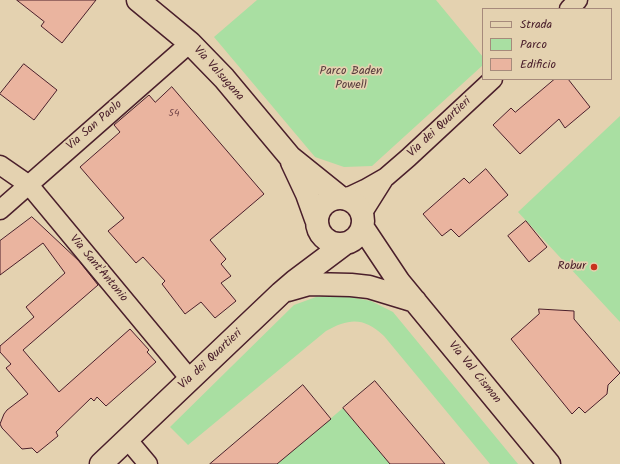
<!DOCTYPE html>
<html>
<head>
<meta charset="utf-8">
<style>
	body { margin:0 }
	#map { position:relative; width:620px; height:464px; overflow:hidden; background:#e4d2b0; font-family:Kalam,sans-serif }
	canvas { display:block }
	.legend { position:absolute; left:482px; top:8px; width:130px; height:72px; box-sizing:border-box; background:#e4d2b0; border:1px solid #a68a7b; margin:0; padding:5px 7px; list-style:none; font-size:12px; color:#4a1f2b }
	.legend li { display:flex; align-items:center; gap:8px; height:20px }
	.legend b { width:20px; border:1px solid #a68a7b }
</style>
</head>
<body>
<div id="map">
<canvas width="620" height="464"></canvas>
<ul class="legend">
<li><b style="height:5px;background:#e4d2b0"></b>Strada</li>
<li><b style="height:11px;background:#a9dfa2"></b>Parco</li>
<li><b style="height:11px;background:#eab49f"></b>Edificio</li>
</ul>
</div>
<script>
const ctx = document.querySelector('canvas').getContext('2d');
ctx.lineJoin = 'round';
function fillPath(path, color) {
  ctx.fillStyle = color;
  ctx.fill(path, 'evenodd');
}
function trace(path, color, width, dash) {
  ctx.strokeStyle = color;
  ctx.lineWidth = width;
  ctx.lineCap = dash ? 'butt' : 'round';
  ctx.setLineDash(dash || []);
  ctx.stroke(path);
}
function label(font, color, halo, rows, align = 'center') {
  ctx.font = font + ' Kalam,sans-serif';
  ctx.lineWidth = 3.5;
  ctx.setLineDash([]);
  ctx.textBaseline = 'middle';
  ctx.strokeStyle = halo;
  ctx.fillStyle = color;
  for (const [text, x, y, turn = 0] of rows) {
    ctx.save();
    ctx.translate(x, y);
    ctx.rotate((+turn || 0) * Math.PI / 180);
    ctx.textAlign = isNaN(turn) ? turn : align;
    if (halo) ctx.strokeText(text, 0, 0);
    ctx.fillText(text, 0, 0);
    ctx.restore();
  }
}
fillPath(new Path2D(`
	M 257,0 L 436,0 L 483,57 L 483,65 L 372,166 L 344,167 L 315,157 L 214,37 Z
	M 620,116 L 620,322 L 518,212 Z
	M 339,295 L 371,301 L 393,312 L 518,464 L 490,464 L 384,336 C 364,317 349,318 326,331 L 188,445 L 170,427 L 294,305 L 316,297 Z
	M 343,408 L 390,464 L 277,464 Z`), '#a9dfa2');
const building = new Path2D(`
	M 17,0 L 96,0 L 62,43 L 41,26 L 44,22 Z
	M 24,64 L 57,90 L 34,120 L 0,94 Z
	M 555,79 L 568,79 L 590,107 L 565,128 L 559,119 L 520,154 L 493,125 L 511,108 L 515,112 Z
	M 172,87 L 264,194 L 210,240 L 226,259 L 221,264 L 231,276 L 221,283 L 236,301 L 215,318 L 201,302 L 185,314 L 162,284 L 165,281 L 143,257 L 136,263 L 108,231 L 124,218 L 80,167 L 120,132 L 114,125 L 149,95 L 155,102 Z
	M 486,169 L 508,195 L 459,237 L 451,229 L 442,236 L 423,214 L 464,178 L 469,183 Z
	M 32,217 L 79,261 L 98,285 L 23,350 L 59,392 L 130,329 L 149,350 L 147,352 L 156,362 L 106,406 L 97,397 L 94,401 L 91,398 L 56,432 L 58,436 L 37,453 L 32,448 L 22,449 L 2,428 L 0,424 L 4,414 L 7,410 L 28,394 L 6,368 L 11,364 L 0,352 L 0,346 L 34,317 L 26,307 L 65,273 L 43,243 L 0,275 L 0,241 Z
	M 526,221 L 547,247 L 529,262 L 508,236 Z
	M 539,309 L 574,311 L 574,319 L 620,373 L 608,385 L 607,394 L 585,413 L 579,407 L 572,414 L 511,339 L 539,314 Z
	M 375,381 L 445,464 L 390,464 L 343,408 Z
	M 303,385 L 331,419 L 277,464 L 210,464 Z`);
fillPath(building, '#eab49f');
trace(building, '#4a1f2b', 1);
const street = new Path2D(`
	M 569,9 L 578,0
	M 0,165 L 29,185 L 190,379
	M 346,198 L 365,189 L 386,177 L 408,158 L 493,79
	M 0,210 L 190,43
	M 362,214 L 384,179
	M 127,439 L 148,464`);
const secondary = new Path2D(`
	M 138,0 L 190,43 L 224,78 L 290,157 L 341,198
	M 292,162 L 307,194 L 316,219
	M317 221a23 23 0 1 1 46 0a23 23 0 1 1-46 0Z
	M 363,228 L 399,282 L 549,464
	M 288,290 L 309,284 L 351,285 L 369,287 L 415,301
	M 101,464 L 281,293 L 295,281 L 343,245`);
trace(street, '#4a1f2b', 21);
trace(secondary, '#4a1f2b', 25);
trace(street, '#e4d2b0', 18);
trace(secondary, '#e4d2b0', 22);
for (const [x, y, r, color] of [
	[594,267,4,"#c8321e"]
]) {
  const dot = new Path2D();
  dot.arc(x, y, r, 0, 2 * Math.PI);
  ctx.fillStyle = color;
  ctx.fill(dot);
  trace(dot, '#e4d2b0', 1.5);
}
label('10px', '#724448', null, [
	["54",174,114]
]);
label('12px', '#583c3d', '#e4d2b0', [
	["Parco Baden",351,72],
	["Powell",351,86]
]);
label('12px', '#4a1f2b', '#e4d2b0', [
	["Via Valsugana",218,74,48],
	["Via San Paolo",95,126,-41],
	["Via dei Quartieri",440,128,-43],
	["Via Sant'Antonio",98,269,50],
	["Via dei Quartieri",211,360,-43],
	["Via Val Cismon",474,373,51]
]);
label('12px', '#4a1f2b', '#e4d2b0', [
	["Robur",586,267]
], 'right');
</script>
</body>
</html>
